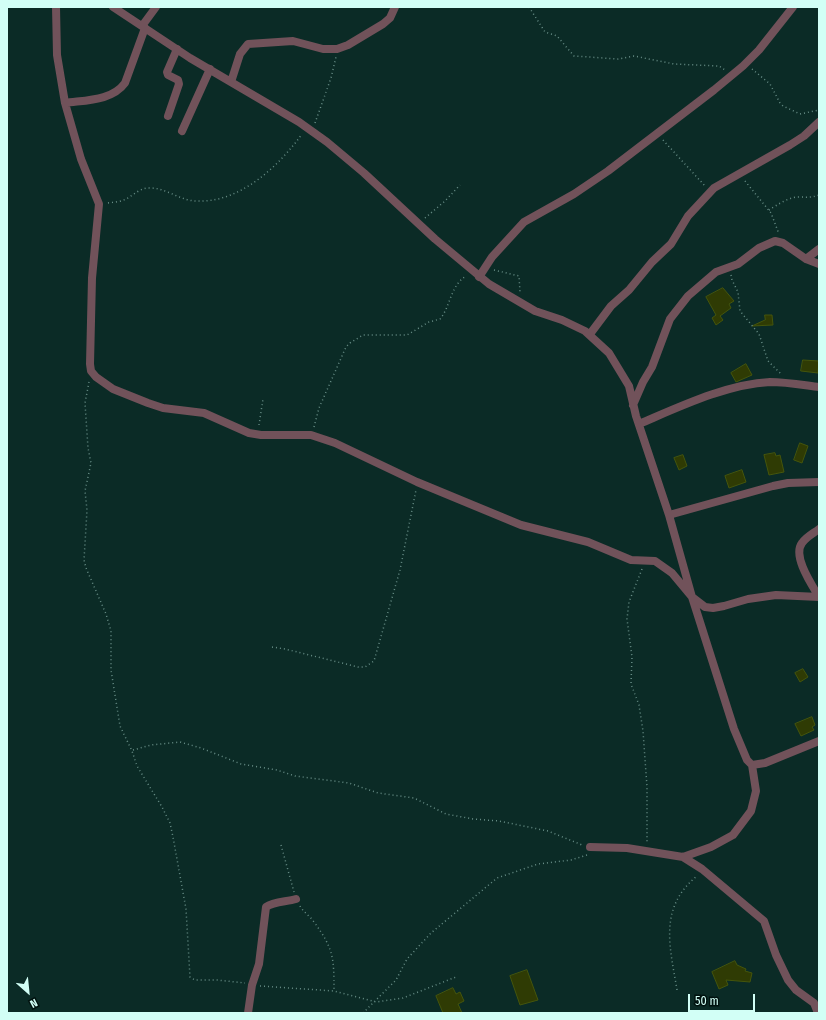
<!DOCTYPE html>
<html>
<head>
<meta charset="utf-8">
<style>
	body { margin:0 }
	#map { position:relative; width:826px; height:1020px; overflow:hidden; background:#0b2b26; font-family:"Fira Sans Condensed",sans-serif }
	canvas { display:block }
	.frame { position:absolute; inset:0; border:8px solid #d2fff6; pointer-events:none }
	.north { position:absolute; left:8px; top:972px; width:40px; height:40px; -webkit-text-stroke:3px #00120f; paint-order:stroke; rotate:153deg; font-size:11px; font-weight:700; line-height:16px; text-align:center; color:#d2fff6 }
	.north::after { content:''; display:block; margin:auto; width:14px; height:18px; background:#d2fff6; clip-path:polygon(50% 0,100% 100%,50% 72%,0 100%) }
	.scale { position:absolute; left:688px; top:994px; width:67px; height:18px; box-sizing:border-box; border:2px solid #d2fff6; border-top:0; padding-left:5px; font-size:12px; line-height:14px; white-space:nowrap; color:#d2fff6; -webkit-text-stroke:3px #00120f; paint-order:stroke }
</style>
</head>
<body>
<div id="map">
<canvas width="826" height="1020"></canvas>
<div class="frame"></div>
<div class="north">N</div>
<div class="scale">50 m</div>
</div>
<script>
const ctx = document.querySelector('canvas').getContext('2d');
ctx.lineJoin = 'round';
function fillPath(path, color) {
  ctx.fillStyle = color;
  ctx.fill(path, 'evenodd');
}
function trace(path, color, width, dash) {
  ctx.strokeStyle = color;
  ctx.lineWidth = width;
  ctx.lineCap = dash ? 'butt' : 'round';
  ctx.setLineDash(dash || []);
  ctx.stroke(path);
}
const building = new Path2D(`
	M 723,288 L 734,301 L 729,304 L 731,308 L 720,316 L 723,320 L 716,325 L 712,318 L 716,315 L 706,297 Z
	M 765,315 L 772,315 L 773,325 L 752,326 L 765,320 Z
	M 803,360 L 819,361 L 818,373 L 801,371 Z
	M 746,364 L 752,375 L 736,382 L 731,373 Z
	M 800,443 L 808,446 L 802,463 L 794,460 Z
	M 775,453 L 776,456 L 780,455 L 784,472 L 769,475 L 764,455 Z
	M 683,455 L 687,466 L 679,470 L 674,458 Z
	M 742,470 L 746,482 L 729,488 L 725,476 Z
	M 803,669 L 808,677 L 800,682 L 795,673 Z
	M 812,717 L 815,725 L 812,727 L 814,730 L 801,736 L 795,724 Z
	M 735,961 L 737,965 L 746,969 L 745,971 L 752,973 L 750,982 L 726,980 L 728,985 L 719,989 L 712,972 Z
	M 527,970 L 538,1000 L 520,1005 L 510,976 Z
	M 453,988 L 456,994 L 460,992 L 464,1001 L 458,1004 L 462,1013 L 443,1013 L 436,996 Z`);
fillPath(building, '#2f3b04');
trace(building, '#45550c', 1);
trace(new Path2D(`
	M 529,7 L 545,32 L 557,36 L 574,56 L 618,59 L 634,56 L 674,64 L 719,66 L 725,70
	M 752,69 L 770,84 L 780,103 L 783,106 L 800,114 L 819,110
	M 315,123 L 331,78 L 336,57
	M 663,140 L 705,186
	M 745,181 L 771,213 L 779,234
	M 108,203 C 114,202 120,202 126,199 C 134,195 141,187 150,188 C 167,188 180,201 197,201 C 240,203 279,166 302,134
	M 769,210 C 777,205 790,196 800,197 C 808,197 811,198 819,195
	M 425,218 L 445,201 L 460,185
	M 494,270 L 519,276 L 520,292
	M 731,275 L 732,280 L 738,292 L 740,311 L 759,334 L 768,361 L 781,374
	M 89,382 L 85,403 L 88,448 L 91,463 L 85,491 L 87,510 L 84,560 L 86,568 L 106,614 L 111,631 L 111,670 L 120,726 L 132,751 L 137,766 L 162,807 L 170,823 L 173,837 L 186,909 L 190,977 L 195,980 L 217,980 L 245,983
	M 259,425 L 263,399
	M 314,427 L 319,408 L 346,347 L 350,343 L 363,335 L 407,335 L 429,322 L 440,319 C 451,306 450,286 466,276
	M 642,569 L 629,602 L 627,619 L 632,657 L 631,684 L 639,705 L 643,731 L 647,787 L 647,844
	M 272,647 L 285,649 L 358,667 L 365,667 L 374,661 L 400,570 L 416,490
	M 133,750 L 151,745 L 180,742 L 201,748 L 241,764 L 277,770 L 295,776 L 349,783 L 378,793 L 414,798 L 446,814 L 473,819 L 499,821 L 548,831 L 582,845
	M 281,845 L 294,892
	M 300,906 C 304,913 310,916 314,922 C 334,949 334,959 334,991
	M 260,986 L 334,991 L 376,1002 L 403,998 L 456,977
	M 677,990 C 670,947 658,908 697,876
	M 363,1013 L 396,980 L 407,959 L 431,933 L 497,878 L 538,864 L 571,860 L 587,855`), '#678d86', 1.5, [1, 3]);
trace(new Path2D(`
	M 56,7 L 57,55 L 65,103 L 81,159 L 99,204 L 92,278 L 90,364 L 91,371 L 96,377 L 113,389 L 148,403 L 163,408 L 204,413 L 249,433 L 261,435 L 311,435 L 335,443 L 417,482 L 521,525 L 588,542 L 631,560 L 655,561 L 672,573 L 692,597 L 705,607 L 713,608 L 724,606 L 748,599 L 776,595 L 819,597
	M 113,7 L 190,58 L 299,122 L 327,142 L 364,173 L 435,239 L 489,284 L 535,311 L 562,320 L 585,331 L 609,353 L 629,386 L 636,416 L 669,515 L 692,597 L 734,729 L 747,760 L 752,765 L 765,763 L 819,741
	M 142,26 L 156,7
	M 231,82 L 240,54 L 248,44 L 293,41 L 323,49 L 337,49 L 348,45 L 383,24 L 390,18 L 395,7
	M 65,103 C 85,100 112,101 125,83 L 145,28
	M 168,116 L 179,84 L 178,80 L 168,75 L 167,72 L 177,49
	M 182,131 L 210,69
	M 806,259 L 819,249
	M 479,277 L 492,257 L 524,222 L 574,194 L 608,171 L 714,90 L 743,66 L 759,50 L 793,7
	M 590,334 L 611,306 L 629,290 L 652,262 L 671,244 L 688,216 L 714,188 L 790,145 L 804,136 L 819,122
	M 633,405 L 643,382 L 652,367 L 670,319 L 688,296 L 716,272 L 738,264 L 759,248 L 775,241 L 783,243 L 806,259 L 819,264
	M 639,424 C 679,407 727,384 770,382 C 786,382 803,385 819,387
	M 669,515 L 773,486 L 788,483 L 819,482
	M 819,529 C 814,533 806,537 802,543 C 792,556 812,585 819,597
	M 590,847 L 627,848 L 683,857 L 711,847 L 733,835 L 751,811 L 756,791 L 752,765
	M 683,857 L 702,869 L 764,921 L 776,955 L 788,980 L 796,990 L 814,1003 L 818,1013
	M 248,1013 L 252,985 L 259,964 L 266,907 C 274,901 287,902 296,899`), '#71525a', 8);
</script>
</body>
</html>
